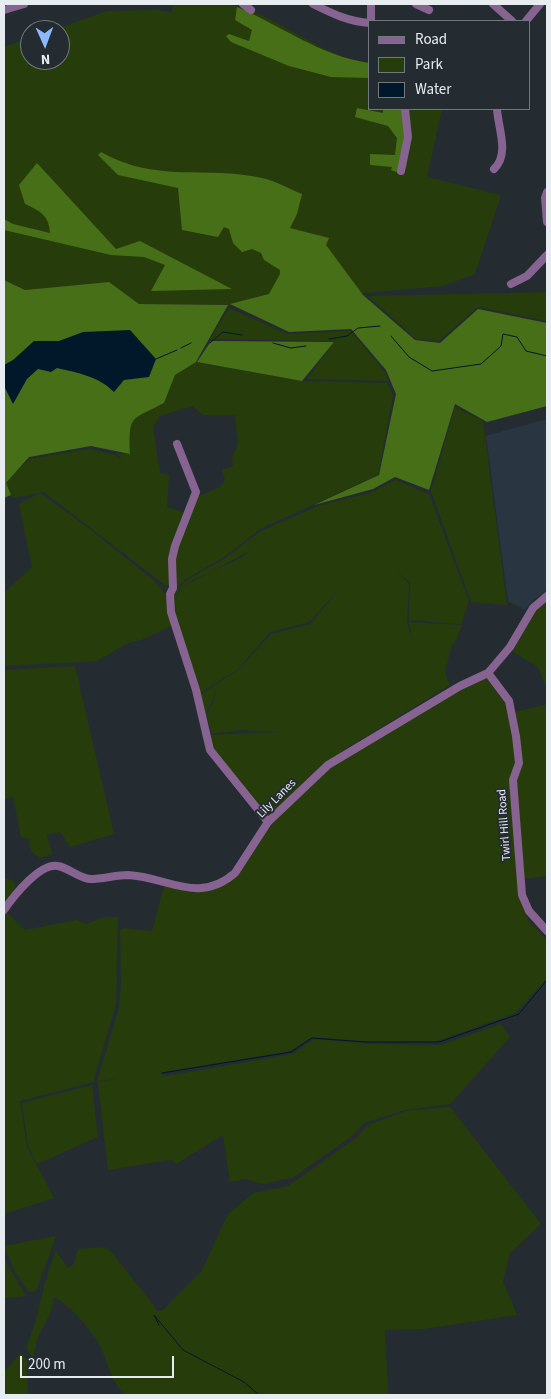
<!DOCTYPE html>
<html>
<head>
<meta charset="utf-8">
<style>
	body { margin:0 }
	#map { position:relative; width:551px; height:1399px; overflow:hidden; background:#242c32; font-family:"Source Sans 3",sans-serif }
	canvas { display:block }
	.frame { position:absolute; inset:0; border:5px solid #e7ecf1; pointer-events:none }
	.legend { position:absolute; left:368px; top:20px; width:162px; height:90px; box-sizing:border-box; background:#242c32; border:1px solid #72797e; margin:0; padding:6px 9px; list-style:none; font-size:15px; color:#e7ecf1 }
	.legend li { display:flex; align-items:center; gap:10px; height:25px }
	.legend b { width:25px; border:1px solid #72797e }
	.north { position:absolute; left:20px; top:20px; width:50px; height:50px; box-sizing:border-box; background:#242c32; border:1px solid #72797e; border-radius:50%; rotate:178deg; font-size:14px; font-weight:700; line-height:20px; text-align:center; color:#e7ecf1 }
	.north::after { content:''; display:block; margin:auto; width:18px; height:22px; background:#8bb9fc; clip-path:polygon(50% 0,100% 100%,50% 72%,0 100%) }
	.scale { position:absolute; left:20px; top:1356px; width:154px; height:22px; box-sizing:border-box; border:2px solid #e7ecf1; border-top:0; padding-left:6px; font-size:15px; line-height:18px; white-space:nowrap; color:#e7ecf1; -webkit-text-stroke:4px #242c32; paint-order:stroke }
</style>
</head>
<body>
<div id="map">
<canvas width="551" height="1399"></canvas>
<div class="frame"></div>
<ul class="legend">
<li><b style="height:6px;background:#876391"></b>Road</li>
<li><b style="height:14px;background:#263d0b"></b>Park</li>
<li><b style="height:14px;background:#00182a"></b>Water</li>
</ul>
<div class="north">N</div>
<div class="scale">200 m</div>
</div>
<script>
const ctx = document.querySelector('canvas').getContext('2d');
ctx.lineJoin = 'round';
function fillPath(path, color) {
  ctx.fillStyle = color;
  ctx.fill(path, 'evenodd');
}
function trace(path, color, width, dash) {
  ctx.strokeStyle = color;
  ctx.lineWidth = width;
  ctx.lineCap = dash ? 'butt' : 'round';
  ctx.setLineDash(dash || []);
  ctx.stroke(path);
}
function label(font, color, halo, rows, align = 'center') {
  ctx.font = font + ' "Source Sans 3",sans-serif';
  ctx.lineWidth = 4;
  ctx.setLineDash([]);
  ctx.textBaseline = 'middle';
  ctx.strokeStyle = halo;
  ctx.fillStyle = color;
  for (const [text, x, y, turn = 0] of rows) {
    ctx.save();
    ctx.translate(x, y);
    ctx.rotate((+turn || 0) * Math.PI / 180);
    ctx.textAlign = isNaN(turn) ? turn : align;
    if (halo) ctx.strokeText(text, 0, 0);
    ctx.fillText(text, 0, 0);
    ctx.restore();
  }
}
fillPath(new Path2D(`
	M 547,419 L 547,590 L 533,600 L 525,610 L 508,601 L 486,436 Z`), '#293641');
fillPath(new Path2D(`
	M 174,4 C 191,4 211,1 228,4 C 279,14 318,57 370,63 L 370,109 L 442,109 L 427,177 L 501,195 L 475,274 L 443,286 L 232,305 L 139,304 L 109,282 L 25,290 L 4,280 L 4,47 L 30,38 L 30,60 L 60,60 L 60,30 L 54,30 L 107,11 L 158,10 L 171,13 Z
	M 547,292 L 547,321 L 478,307 L 439,341 L 416,339 L 368,296 Z
	M 229,308 L 287,334 L 351,331 L 385,372 L 388,381 L 307,379 L 335,341 L 210,339 Z
	M 196,362 L 302,381 L 387,383 L 393,395 L 378,475 L 260,529 L 224,557 L 186,579 L 174,590 L 174,557 L 197,497 L 220,487 L 225,480 L 222,470 L 233,466 L 232,458 L 238,444 L 235,415 L 203,415 L 192,406 L 160,416 L 153,427 L 160,473 L 169,475 L 167,507 L 185,513 C 173,543 169,551 170,584 L 166,586 L 44,492 L 13,498 L 6,483 L 29,459 L 90,449 L 115,455 L 123,462 L 117,454 L 130,453 C 129,414 130,421 164,403 L 175,375 Z
	M 455,407 L 483,421 L 507,605 L 471,602 L 431,491 Z
	M 395,480 L 429,494 L 469,602 L 461,624 L 409,620 L 410,583 L 396,569 L 409,584 L 407,623 L 413,641 L 409,622 L 462,625 L 455,643 L 452,644 L 445,673 L 450,685 L 342,751 L 269,816 L 267,816 L 213,751 L 208,735 L 280,732 L 239,730 L 212,734 L 206,715 L 214,701 L 216,689 L 212,702 L 204,717 L 200,695 L 238,670 L 271,634 L 310,624 L 343,585 L 309,622 L 270,632 L 237,670 L 200,693 L 172,609 C 175,603 176,596 180,591 C 189,576 235,566 251,550 L 179,589 L 172,608 L 173,593 L 189,579 L 224,559 L 261,531 L 318,506 L 373,492 Z
	M 40,493 L 95,533 L 159,585 L 166,595 L 173,625 L 141,640 L 128,643 L 97,661 L 4,666 L 4,593 L 32,567 L 19,504 Z
	M 547,602 L 547,690 L 538,667 L 512,651 L 536,610 Z
	M 75,666 L 114,834 L 70,847 L 60,832 L 47,835 L 52,854 L 40,858 L 31,851 L 29,839 L 21,837 L 13,797 L 4,799 L 4,670 Z
	M 486,677 L 507,706 L 517,762 L 511,781 L 520,898 L 529,921 L 547,940 L 547,978 L 516,1013 L 437,1041 L 361,1041 L 312,1037 L 290,1051 L 159,1073 L 166,1076 L 293,1054 L 314,1039 L 374,1044 L 440,1045 L 501,1024 L 510,1037 L 450,1104 L 405,1110 L 364,1123 L 351,1137 L 292,1178 L 262,1184 L 246,1179 L 230,1182 L 223,1135 L 176,1164 L 171,1160 L 108,1170 L 98,1082 L 116,1079 L 97,1081 L 119,1008 L 121,982 L 120,930 L 123,928 L 152,931 L 164,886 L 193,893 L 207,891 L 229,883 L 244,867 L 265,833 L 306,786 L 333,766 L 448,695 Z
	M 547,704 L 547,876 L 522,879 L 515,782 L 520,764 L 520,734 L 515,712 Z
	M 4,878 L 12,880 L 16,886 L 4,905 Z
	M 5,911 L 25,930 L 77,920 L 86,924 L 104,917 L 118,917 L 116,1004 L 93,1082 L 20,1101 L 27,1147 L 54,1198 L 4,1214 Z
	M 92,1085 L 98,1137 L 37,1164 L 28,1146 L 22,1103 Z
	M 450,1107 L 541,1224 L 510,1253 L 503,1281 L 517,1315 L 423,1329 L 385,1330 L 388,1395 L 125,1395 C 111,1382 109,1365 101,1348 C 94,1332 69,1304 54,1297 C 53,1311 47,1318 41,1331 C 36,1339 35,1350 33,1359 L 26,1347 C 40,1317 42,1282 56,1251 L 68,1268 L 74,1264 L 78,1249 L 105,1247 L 113,1254 L 158,1311 L 163,1310 L 201,1272 L 228,1214 L 254,1193 L 288,1186 L 355,1139 L 368,1125 L 406,1111 Z
	M 56,1236 L 36,1291 L 29,1292 L 15,1272 L 4,1246 Z
	M 4,1259 L 26,1296 L 4,1298 Z
	M 21,1353 L 27,1361 L 28,1395 L 4,1395 L 4,1372 Z`), '#263d0b');
fillPath(new Path2D(`
	M 237,7 C 280,25 322,57 370,63 L 370,78 L 331,77 L 289,66 L 231,42 L 226,36 L 229,34 L 249,41 L 252,30 L 235,20 Z
	M 357,108 L 383,113 L 383,109 L 403,109 L 407,138 L 400,170 L 396,172 L 391,170 L 392,167 L 370,165 L 370,154 L 395,155 L 397,138 L 388,126 L 355,117 Z
	M 101,152 C 158,184 204,165 262,178 C 276,181 289,189 302,194 L 297,214 L 290,228 L 329,238 L 326,245 L 363,295 L 415,340 L 440,343 L 478,309 L 547,323 L 547,406 L 487,422 L 455,404 L 429,490 L 395,477 L 373,489 L 314,505 L 379,475 L 396,394 L 386,370 L 351,329 L 289,332 L 230,304 L 269,294 L 280,274 L 280,270 L 264,260 L 261,253 L 252,249 L 242,252 L 233,243 L 229,229 L 224,227 L 218,237 L 182,230 L 178,188 L 118,175 L 98,155 Z
	M 37,163 L 116,249 L 140,241 L 232,289 L 151,291 L 165,265 L 144,257 L 111,255 L 4,230 L 4,219 L 13,224 L 50,233 C 49,215 40,211 25,204 L 19,185 Z
	M 4,280 L 25,290 L 109,282 L 139,304 L 228,305 L 196,362 L 175,375 L 164,403 C 130,421 129,414 130,454 L 91,446 L 29,457 L 6,483 L 11,495 L 4,498 Z
	M 211,341 L 334,342 L 302,381 L 197,362 Z`), '#476f18');
fillPath(new Path2D(`
	M 130,330 L 156,359 L 149,377 L 124,380 L 114,392 C 98,376 78,373 57,368 L 51,372 L 38,369 L 27,379 L 13,404 L 4,386 L 4,365 L 13,360 L 34,341 L 59,341 L 83,332 Z`), '#00182a');
trace(new Path2D(`
	M 391,336 L 409,357 L 432,371 L 481,364 L 501,346 L 503,334 L 517,337 L 526,351 L 547,356
	M 329,339 L 347,336 L 358,328 L 380,326
	M 210,343 L 223,332 L 242,335
	M 273,343 L 291,348 L 306,346
	M 181,348 L 191,343
	M 156,359 L 177,350
	M 162,1073 L 291,1052 L 312,1038 L 365,1042 L 439,1042 L 519,1014 L 547,980
	M 159,1325 L 154,1315 L 183,1350 L 244,1382 L 259,1395`), '#00182a', 1);
trace(new Path2D(`
	M 243,4 L 251,10
	M 313,4 C 331,13 349,22 370,23
	M 416,4 L 429,10
	M 493,4 L 512,21
	M 4,10 L 24,4
	M 371,21 L 371,4
	M 526,21 L 540,4
	M 494,169 C 510,154 498,128 497,109
	M 401,171 L 408,137 L 405,109
	M 547,192 L 545,198 L 547,222
	M 511,284 L 527,276 L 547,255
	M 177,444 L 196,492 L 175,546 L 172,559 L 173,588 L 170,594 L 171,612 L 196,690 L 210,750 L 268,822
	M 488,673 L 509,701 L 516,736 L 519,763 L 513,780 L 522,895 L 529,911 L 547,931
	M 4,910 C 13,897 40,862 58,866 C 69,868 79,878 90,879 C 103,879 116,875 128,875 C 168,877 198,905 235,873 L 268,822 L 328,765 L 460,686 L 488,673 L 510,647 L 533,608 L 547,596`), '#876391', 8);
label('12px', '#e7ecf1', '#242c32', [
	["Lily Lanes",277,799,-45],
	["Twirl Hill Road",505,825,-94]
]);
</script>
</body>
</html>
